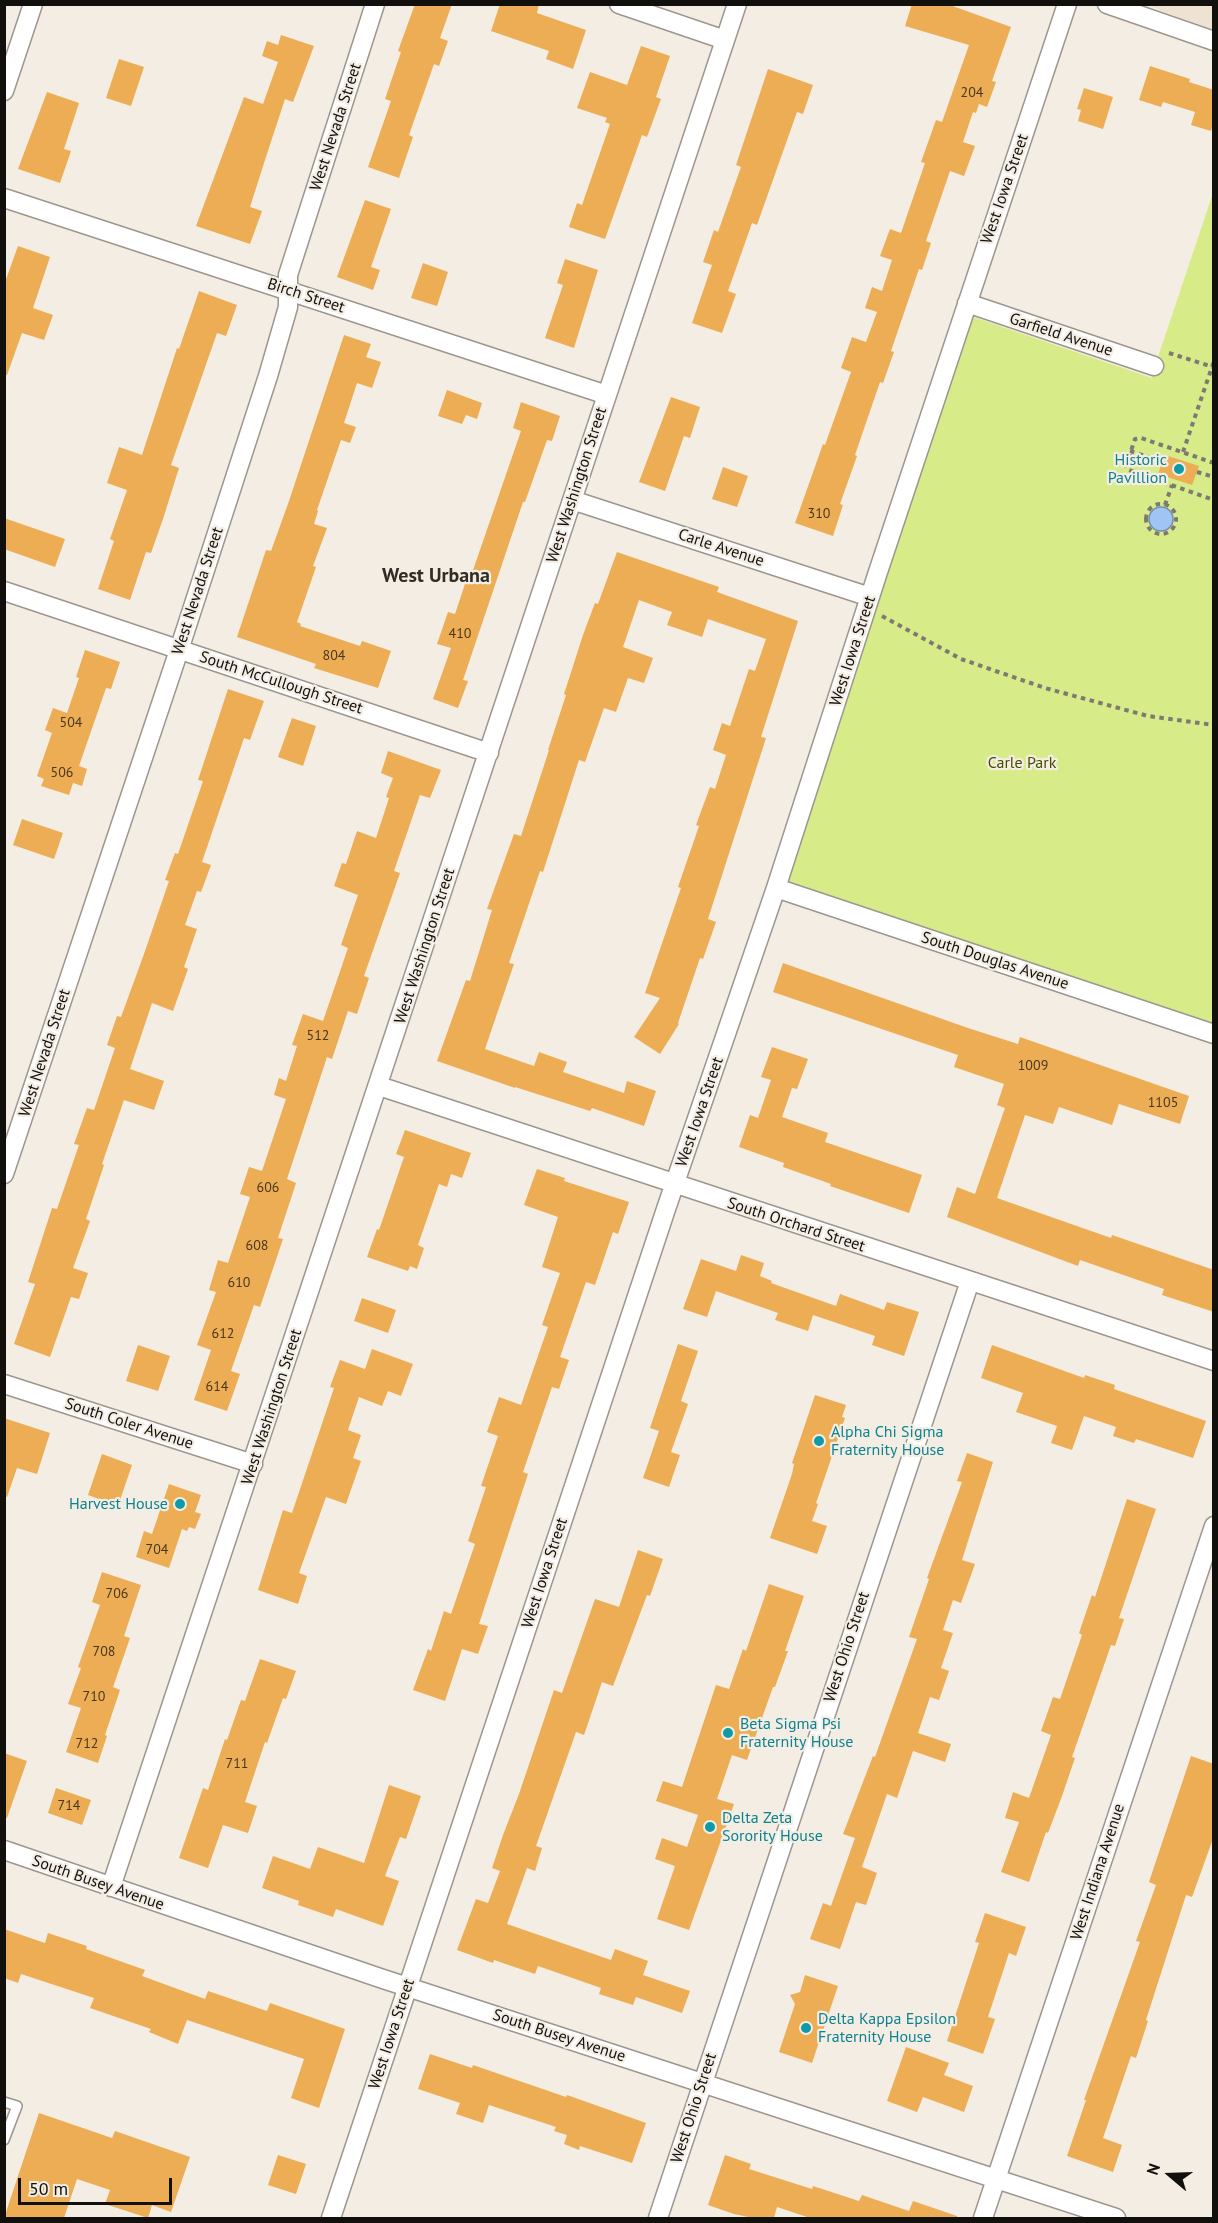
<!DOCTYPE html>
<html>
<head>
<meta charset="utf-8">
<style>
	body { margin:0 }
	#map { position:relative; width:1218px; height:2223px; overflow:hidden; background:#f4ede4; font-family:"PT Sans",sans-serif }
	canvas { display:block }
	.frame { position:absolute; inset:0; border:6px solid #12100d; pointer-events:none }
	.north { position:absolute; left:1140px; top:2145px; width:60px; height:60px; -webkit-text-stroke:4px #f4ede4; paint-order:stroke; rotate:289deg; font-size:16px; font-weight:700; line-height:24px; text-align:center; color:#12100d }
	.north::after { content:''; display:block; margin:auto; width:21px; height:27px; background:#12100d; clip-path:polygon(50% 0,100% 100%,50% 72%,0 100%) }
	.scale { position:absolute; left:18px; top:2178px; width:154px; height:27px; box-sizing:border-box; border:3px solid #12100d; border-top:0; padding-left:8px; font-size:18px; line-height:21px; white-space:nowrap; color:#12100d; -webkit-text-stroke:4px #f4ede4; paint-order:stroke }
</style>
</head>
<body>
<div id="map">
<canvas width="1218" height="2223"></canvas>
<div class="frame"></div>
<div class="north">N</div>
<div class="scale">50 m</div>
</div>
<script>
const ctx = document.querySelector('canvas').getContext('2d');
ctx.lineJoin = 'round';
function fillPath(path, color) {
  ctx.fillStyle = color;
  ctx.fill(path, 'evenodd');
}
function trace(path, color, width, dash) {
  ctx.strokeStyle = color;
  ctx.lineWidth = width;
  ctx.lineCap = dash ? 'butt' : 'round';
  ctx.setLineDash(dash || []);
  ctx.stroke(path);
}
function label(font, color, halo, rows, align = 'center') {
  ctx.font = font + ' "PT Sans",sans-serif';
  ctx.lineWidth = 4.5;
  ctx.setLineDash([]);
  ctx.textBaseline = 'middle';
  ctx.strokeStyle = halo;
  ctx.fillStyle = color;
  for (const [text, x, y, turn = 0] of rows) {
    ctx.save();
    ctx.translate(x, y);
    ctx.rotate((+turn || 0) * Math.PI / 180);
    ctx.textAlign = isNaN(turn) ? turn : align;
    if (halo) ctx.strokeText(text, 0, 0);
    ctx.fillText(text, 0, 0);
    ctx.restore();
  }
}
fillPath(new Path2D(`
	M 1151,5 L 1213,5 L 1213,29 L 1161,11 Z`), '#eee2d3');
fillPath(new Path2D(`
	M 1213,193 L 1213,1033 L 776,888 L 973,317 L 1152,378 L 1159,354 Z`), '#d7eb88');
const water = new Path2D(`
	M1149 519a12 12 0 1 1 24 0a12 12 0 1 1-24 0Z`);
fillPath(water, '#a0c4f3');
trace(water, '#758eae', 1.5);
fillPath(new Path2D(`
	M 415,4 L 452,4 L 440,38 L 448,41 L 439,66 L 434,64 L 409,135 L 413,137 L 399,178 L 368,167 L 391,101 L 385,99 L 401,52 L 398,51 Z
	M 500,4 L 539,4 L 537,13 L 586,30 L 573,69 L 546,59 L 549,51 L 491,31 Z
	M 912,4 L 947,4 L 1011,27 L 992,81 L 996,82 L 987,107 L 979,104 L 976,113 L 973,112 L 963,142 L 975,146 L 964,176 L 950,171 L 926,241 L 931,243 L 922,270 L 919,269 L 891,351 L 894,352 L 883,383 L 880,382 L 855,455 L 857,456 L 840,504 L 843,505 L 833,536 L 795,523 L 823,444 L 825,445 L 851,372 L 841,368 L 852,337 L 866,342 L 877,312 L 865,308 L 872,287 L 882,291 L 892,260 L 880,256 L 890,229 L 901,233 L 925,163 L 921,162 L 936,120 L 942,122 L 969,45 L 905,26 Z
	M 281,35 L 314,46 L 293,102 L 285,99 L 265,160 L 250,207 L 262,211 L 250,244 L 196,226 L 244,97 L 263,104 L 278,62 L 262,56 L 267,41 L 278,45 Z
	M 641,46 L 670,56 L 656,97 L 661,99 L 647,137 L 642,135 L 605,239 L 569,227 L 577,203 L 582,205 L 610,124 L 605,122 L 607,118 L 577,108 L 590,72 L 627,85 Z
	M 119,59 L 144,67 L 131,106 L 106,98 Z
	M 1150,66 L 1190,79 L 1189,82 L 1214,90 L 1214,122 L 1211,131 L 1191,125 L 1195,112 L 1163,102 L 1161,107 L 1139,100 Z
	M 768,69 L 813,85 L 803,114 L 797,112 L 757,225 L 752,223 L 728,291 L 736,294 L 722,333 L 692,323 L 712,265 L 703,262 L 714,230 L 718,232 L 741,167 L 736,165 Z
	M 1084,88 L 1113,97 L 1103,129 L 1078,121 L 1081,110 L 1077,109 Z
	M 47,92 L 79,103 L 64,149 L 71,151 L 60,183 L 18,169 Z
	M 365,200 L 391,209 L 371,267 L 380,270 L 373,290 L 337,277 Z
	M 18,246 L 50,257 L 33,308 L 53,315 L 44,340 L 22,333 L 7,375 L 4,375 L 4,285 Z
	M 565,259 L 598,270 L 574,348 L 545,338 L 563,285 L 557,283 Z
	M 423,263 L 448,272 L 437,306 L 411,298 Z
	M 199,291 L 237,305 L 226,336 L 217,333 L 171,465 L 179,468 L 163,519 L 151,553 L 146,552 L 130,600 L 98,589 L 114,541 L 110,539 L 127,490 L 107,483 L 119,447 L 142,455 L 177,348 L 179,349 Z
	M 344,335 L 371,344 L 366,357 L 381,362 L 372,388 L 357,383 L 344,423 L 356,427 L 350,443 L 341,440 L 317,510 L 318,511 L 314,524 L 327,528 L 313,566 L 316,567 L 297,622 L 301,624 L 300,626 L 360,646 L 362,641 L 391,651 L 378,688 L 314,668 L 316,664 L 237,637 L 266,550 L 271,551 L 289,501 Z
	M 447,390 L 482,403 L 477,419 L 466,415 L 462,424 L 438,416 Z
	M 671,397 L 700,407 L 690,438 L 684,436 L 665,491 L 639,482 Z
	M 521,402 L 560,416 L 552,441 L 547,440 L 525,502 L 523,502 L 463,680 L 468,681 L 458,708 L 433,699 L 451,648 L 437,644 L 448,612 L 455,614 L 469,572 L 472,573 L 521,431 L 513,428 Z
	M 1165,455 L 1199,466 L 1192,485 L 1158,474 Z
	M 723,467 L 748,476 L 737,507 L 712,499 Z
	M 4,518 L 65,539 L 55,567 L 4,549 Z
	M 617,552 L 719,587 L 717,592 L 798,621 L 761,737 L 766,738 L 708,919 L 716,922 L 703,959 L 700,958 L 678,1023 L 679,1024 L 660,1054 L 634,1037 L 660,998 L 645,993 L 681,888 L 678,887 L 699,826 L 696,825 L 710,787 L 715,789 L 726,755 L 713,750 L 722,723 L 730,726 L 749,669 L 755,671 L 766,639 L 708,619 L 702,637 L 667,625 L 672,612 L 639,600 L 623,647 L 653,658 L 644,683 L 628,678 L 616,712 L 604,708 L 585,762 L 579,760 L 543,872 L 540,871 L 509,963 L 514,964 L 485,1049 L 534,1066 L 539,1052 L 567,1062 L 563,1072 L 624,1093 L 627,1081 L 656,1091 L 644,1126 L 592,1108 L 590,1111 L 515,1087 L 515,1088 L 437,1061 L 466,980 L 470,981 L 492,910 L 487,909 L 514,834 L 521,836 L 549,750 L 548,750 L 566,695 L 564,694 L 583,635 L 595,603 L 598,604 Z
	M 85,650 L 120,662 L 111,689 L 106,688 L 79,766 L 87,769 L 82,786 L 73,783 L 69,795 L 41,786 L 44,779 L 37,776 L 52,733 L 45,730 L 53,708 L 67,713 L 79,678 L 76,677 Z
	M 228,689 L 264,701 L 250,740 L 244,738 L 202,862 L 211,865 L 201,892 L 197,891 L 185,925 L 197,929 L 184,967 L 188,969 L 173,1011 L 152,1003 L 130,1069 L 164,1081 L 154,1110 L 124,1100 L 102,1164 L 104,1165 L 86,1219 L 90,1221 L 73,1268 L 88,1273 L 79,1299 L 71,1297 L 50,1357 L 14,1344 L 35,1284 L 28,1282 L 52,1208 L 57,1209 L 79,1145 L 74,1144 L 87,1108 L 94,1110 L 115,1048 L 107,1045 L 117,1016 L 121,1017 L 144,954 L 169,881 L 165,880 L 175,853 L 178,854 L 203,781 L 198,780 Z
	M 292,718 L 316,726 L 303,766 L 278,757 Z
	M 388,751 L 441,770 L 430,798 L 420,795 L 394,871 L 400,873 L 364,976 L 369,978 L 357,1014 L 348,1011 L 332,1059 L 327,1057 L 287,1179 L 296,1183 L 278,1238 L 283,1239 L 260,1307 L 254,1305 L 231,1371 L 240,1374 L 227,1411 L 194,1400 L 211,1350 L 197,1345 L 216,1292 L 209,1290 L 218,1260 L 228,1263 L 250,1197 L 240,1194 L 249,1167 L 262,1171 L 286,1099 L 274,1095 L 279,1078 L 286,1081 L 297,1046 L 292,1045 L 303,1014 L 323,1021 L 348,948 L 341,945 L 358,895 L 334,886 L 342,863 L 346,864 L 357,831 L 376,838 L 389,798 L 386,797 L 393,778 L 381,773 Z
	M 22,819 L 63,833 L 54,859 L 13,845 Z
	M 783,963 L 968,1028 L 1018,1044 L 1020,1037 L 1189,1096 L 1180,1124 L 1119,1104 L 1112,1125 L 1059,1107 L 1053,1124 L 1025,1115 L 997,1198 L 1111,1238 L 1112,1235 L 1214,1270 L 1214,1312 L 1162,1295 L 1164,1289 L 1080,1260 L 1078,1266 L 947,1217 L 957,1187 L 975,1194 L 1005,1108 L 997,1105 L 1004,1084 L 954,1067 L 958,1055 L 773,992 Z
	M 772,1047 L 808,1059 L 797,1089 L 792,1088 L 782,1117 L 828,1133 L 825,1142 L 922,1175 L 909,1213 L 830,1186 L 831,1184 L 783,1167 L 784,1163 L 739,1147 L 750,1115 L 758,1118 L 771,1080 L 761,1077 Z
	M 405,1130 L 471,1153 L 462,1178 L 451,1174 L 447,1187 L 439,1184 L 418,1245 L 424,1248 L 417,1269 L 410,1266 L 408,1271 L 367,1257 L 377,1229 L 379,1230 L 404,1157 L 396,1154 Z
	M 537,1169 L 565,1178 L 564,1181 L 629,1202 L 618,1234 L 613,1232 L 595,1285 L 586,1282 L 560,1357 L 569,1360 L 559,1389 L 552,1387 L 523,1472 L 528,1474 L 479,1624 L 488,1626 L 478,1654 L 462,1649 L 445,1701 L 413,1690 L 428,1649 L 431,1651 L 444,1611 L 451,1614 L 475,1544 L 468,1541 L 486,1487 L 481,1486 L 498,1436 L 487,1432 L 499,1397 L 521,1405 L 548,1327 L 542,1325 L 560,1273 L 542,1267 L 558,1217 L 524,1205 Z
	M 741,1255 L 764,1263 L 760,1276 L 772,1281 L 771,1283 L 836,1306 L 840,1294 L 884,1310 L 887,1302 L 919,1312 L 904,1356 L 872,1345 L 875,1336 L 813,1315 L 808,1331 L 775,1320 L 778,1313 L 716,1291 L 707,1317 L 683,1309 L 701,1259 L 736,1271 Z
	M 362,1298 L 396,1310 L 388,1333 L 354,1321 Z
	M 678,1344 L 698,1351 L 681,1401 L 688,1404 L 671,1452 L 680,1455 L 669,1487 L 643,1478 L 659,1431 L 650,1428 Z
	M 138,1345 L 170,1356 L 158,1391 L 126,1381 Z
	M 992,1345 L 1084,1378 L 1085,1375 L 1115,1385 L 1114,1389 L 1206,1421 L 1193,1458 L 1136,1439 L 1134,1443 L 1113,1436 L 1116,1427 L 1084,1416 L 1072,1450 L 1051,1443 L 1057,1426 L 1016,1412 L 1023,1393 L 981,1378 Z
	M 372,1349 L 413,1364 L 401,1396 L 388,1391 L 382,1406 L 359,1397 L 348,1430 L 361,1435 L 353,1458 L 361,1461 L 346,1504 L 326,1497 L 299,1573 L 307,1576 L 298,1604 L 258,1590 L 283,1510 L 292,1513 L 334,1388 L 330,1387 L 340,1360 L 365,1369 Z
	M 815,1395 L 846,1405 L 842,1417 L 845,1418 L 816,1503 L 818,1504 L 812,1521 L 827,1526 L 817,1554 L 770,1538 L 792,1474 L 794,1464 L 792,1463 Z
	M 4,1418 L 50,1433 L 37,1474 L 17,1468 L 7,1497 L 4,1496 Z
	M 967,1453 L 993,1462 L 962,1560 L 975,1564 L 961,1603 L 953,1600 L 943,1630 L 953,1633 L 941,1668 L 949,1671 L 939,1700 L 930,1697 L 918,1733 L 951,1744 L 945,1762 L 913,1751 L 897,1798 L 887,1794 L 862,1867 L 877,1873 L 866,1905 L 856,1902 L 840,1949 L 810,1939 L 823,1903 L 831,1906 L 855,1838 L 843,1834 L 873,1756 L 875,1757 L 917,1639 L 909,1637 L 929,1579 L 927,1578 L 962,1482 L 957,1481 Z
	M 102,1454 L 132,1465 L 118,1506 L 88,1495 Z
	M 169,1484 L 201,1495 L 195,1512 L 201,1514 L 195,1529 L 189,1527 L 187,1531 L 182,1529 L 169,1568 L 136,1557 L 144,1531 L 152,1534 Z
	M 1127,1499 L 1156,1509 L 1119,1618 L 1124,1619 L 1115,1646 L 1111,1645 L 1072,1757 L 1075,1758 L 1062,1796 L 1048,1833 L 1046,1832 L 1029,1882 L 1001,1872 L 1019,1822 L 1005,1818 L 1013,1792 L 1029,1798 L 1051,1735 L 1041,1731 L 1053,1697 L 1060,1699 L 1082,1635 L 1079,1633 L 1092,1595 L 1095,1597 Z
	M 638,1550 L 663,1559 L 650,1596 L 647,1595 L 613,1686 L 602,1682 L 584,1735 L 576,1732 L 536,1846 L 542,1848 L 535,1871 L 527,1868 L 507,1924 L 611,1960 L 615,1949 L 648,1961 L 643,1975 L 690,1991 L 682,2013 L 636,1997 L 633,2005 L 599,1994 L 601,1988 L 538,1966 L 535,1974 L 494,1960 L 493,1963 L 457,1950 L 476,1899 L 488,1903 L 500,1871 L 492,1868 L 503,1835 L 519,1794 L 554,1690 L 562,1693 L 595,1599 L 619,1607 Z
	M 102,1572 L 141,1585 L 124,1636 L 130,1638 L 113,1687 L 120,1690 L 105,1735 L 107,1736 L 98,1763 L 66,1752 L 81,1708 L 68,1704 L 81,1668 L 78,1667 L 100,1605 L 92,1602 Z
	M 769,1584 L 804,1596 L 785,1651 L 788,1651 L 775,1687 L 773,1687 L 747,1760 L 732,1755 L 717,1799 L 734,1804 L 689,1930 L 657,1919 L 675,1866 L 655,1859 L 662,1838 L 687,1847 L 698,1815 L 656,1801 L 663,1781 L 682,1787 L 716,1685 L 729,1689 L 743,1649 L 746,1651 Z
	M 260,1659 L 296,1671 L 286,1699 L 283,1698 L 267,1743 L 265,1742 L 245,1802 L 257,1806 L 248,1833 L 223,1825 L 208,1868 L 179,1858 L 203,1788 L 208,1790 L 225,1739 L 227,1740 L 241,1700 L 245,1701 Z
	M 4,1753 L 27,1761 L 7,1818 L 4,1817 Z
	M 1191,1756 L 1214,1764 L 1214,1836 L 1192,1897 L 1186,1895 L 1146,2020 L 1148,2021 L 1136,2058 L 1131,2056 L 1103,2138 L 1122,2145 L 1113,2172 L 1067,2156 L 1086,2100 L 1084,2100 L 1140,1942 L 1136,1941 L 1156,1885 L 1149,1882 Z
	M 389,1785 L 421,1796 L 406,1839 L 400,1837 L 385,1876 L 399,1881 L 383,1926 L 336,1909 L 333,1917 L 298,1905 L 299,1901 L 262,1888 L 273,1856 L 310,1869 L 318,1847 L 364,1863 Z
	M 56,1788 L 91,1800 L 82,1825 L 48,1813 Z
	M 985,1913 L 1026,1927 L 1016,1956 L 1009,1953 L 988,2017 L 995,2019 L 983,2054 L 947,2041 L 979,1943 L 975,1942 Z
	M 4,1929 L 45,1943 L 48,1933 L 87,1946 L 86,1949 L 145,1970 L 142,1976 L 205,1999 L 208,1991 L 267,2011 L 270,2003 L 345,2029 L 319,2108 L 291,2098 L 304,2059 L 187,2020 L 178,2044 L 149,2032 L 151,2029 L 90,2008 L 94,1998 L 21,1974 L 18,1983 L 4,1978 Z
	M 805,1975 L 838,1986 L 812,2063 L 779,2052 L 795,2004 L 790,1995 L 800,1992 Z
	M 906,2047 L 949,2063 L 944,2075 L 973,2086 L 964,2112 L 923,2097 L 917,2112 L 887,2101 Z
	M 430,2054 L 472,2068 L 473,2065 L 566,2097 L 567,2095 L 646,2123 L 632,2163 L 580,2146 L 579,2150 L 564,2144 L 567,2135 L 554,2131 L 556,2127 L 489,2105 L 483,2123 L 456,2114 L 460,2103 L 418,2089 Z
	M 39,2113 L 112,2138 L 115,2131 L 190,2157 L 171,2212 L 152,2205 L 148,2218 L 105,2204 L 110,2190 L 77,2179 L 64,2218 L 4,2218 Z
	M 278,2155 L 306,2164 L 296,2194 L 268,2185 Z
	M 725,2155 L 751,2164 L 749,2169 L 812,2189 L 813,2186 L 859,2201 L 862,2195 L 909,2211 L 913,2201 L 957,2216 L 957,2218 L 810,2218 L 777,2207 L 774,2218 L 753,2218 L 734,2214 L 708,2205 Z`), '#ecad54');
const service = new Path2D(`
	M 4,2102 L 17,2106 L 4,2140`);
const minor = new Path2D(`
	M 619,4 L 725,40
	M 1107,4 L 1214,41
	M 4,91 L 33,4
	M 4,198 L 607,395
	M 967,303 L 1154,366
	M 572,500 L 870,597
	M 4,591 L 489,753
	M 776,888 L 1214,1034
	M 379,1086 L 1214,1361
	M 4,1174 L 179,650 L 268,376 L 288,307 L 288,275 L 375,4
	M 4,1384 L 253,1464
	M 4,1850 L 383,1979 L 1116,2218
	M 111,1887 L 737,4
	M 331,2218 L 666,1209 L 776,888 L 877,575 L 1067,4
	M 658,2218 L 970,1281
	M 983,2218 L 1214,1526`);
trace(service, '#9d968e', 12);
trace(minor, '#9d968e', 21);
trace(new Path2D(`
	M 1169,353 L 1213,367
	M 1130,451 L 1163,462
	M 1183,452 L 1214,361
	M 1214,463 L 1141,438 L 1135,439 L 1126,466 L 1129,470 L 1214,500
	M 1197,472 L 1214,477
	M1146 519a15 15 0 1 1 30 0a15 15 0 1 1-30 0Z
	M 1165,505 L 1172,485
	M 882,616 L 961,659 L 1045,688 L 1148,716 L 1214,725`), '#7d7973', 4, [4.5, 4.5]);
trace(service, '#fff', 9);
trace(minor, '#fff', 18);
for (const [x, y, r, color] of [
	[1179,469,6,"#0f9aa8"],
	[819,1441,6,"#0f9aa8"],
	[180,1504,6,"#0f9aa8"],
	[728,1733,6,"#0f9aa8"],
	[710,1827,6,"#0f9aa8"],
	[806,2028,6,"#0f9aa8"]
]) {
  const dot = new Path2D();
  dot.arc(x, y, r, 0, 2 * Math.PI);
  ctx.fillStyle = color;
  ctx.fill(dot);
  trace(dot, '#f4ede4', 2);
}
label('14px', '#48371f', null, [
	["204",972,93],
	["310",819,514],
	["410",460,634],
	["804",334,656],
	["504",71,723],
	["506",62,773],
	["512",318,1036],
	["1009",1033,1066],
	["1105",1163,1103],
	["606",268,1188],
	["608",257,1246],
	["610",239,1283],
	["612",223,1334],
	["614",217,1387],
	["704",157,1550],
	["706",117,1594],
	["708",104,1652],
	["710",94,1697],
	["712",87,1744],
	["711",237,1764],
	["714",69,1806]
]);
label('16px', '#12100d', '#f4ede4', [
	["West Nevada Street",336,127,-72],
	["West Iowa Street",1005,189,-71],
	["Birch Street",306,296,18],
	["Garfield Avenue",1061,335,18],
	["West Washington Street",577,485,-72],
	["Carle Avenue",721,548,18],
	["West Nevada Street",198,591,-72],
	["West Iowa Street",853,651,-72],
	["South McCullough Street",281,683,18],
	["West Washington Street",425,946,-72],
	["South Douglas Avenue",995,961,18],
	["West Nevada Street",45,1053,-72],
	["West Iowa Street",700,1112,-71],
	["South Orchard Street",796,1225,18],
	["West Washington Street",272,1407,-72],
	["South Coler Avenue",129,1424,18],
	["West Iowa Street",545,1573,-72],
	["West Ohio Street",847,1647,-72],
	["West Indiana Avenue",1098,1872,-72],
	["South Busey Avenue",98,1883,19],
	["West Iowa Street",392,2034,-72],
	["South Busey Avenue",559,2036,18],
	["West Ohio Street",694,2108,-72]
]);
label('16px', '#0d838f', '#f4ede4', [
	["Historic",1167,460,"right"],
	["Pavillion",1167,478,"right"],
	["Alpha Chi Sigma",831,1432],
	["Fraternity House",831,1450],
	["Harvest House",168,1504,"right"],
	["Beta Sigma Psi",740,1724],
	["Fraternity House",740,1742],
	["Delta Zeta",722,1818],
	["Sorority House",722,1836],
	["Delta Kappa Epsilon",818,2019],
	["Fraternity House",818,2037]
], 'left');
label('16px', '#454f00', '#f4ede4', [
	["Carle Park",1022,763]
]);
label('bold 20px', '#312c25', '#f4ede4', [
	["West Urbana",436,576]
]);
</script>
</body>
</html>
